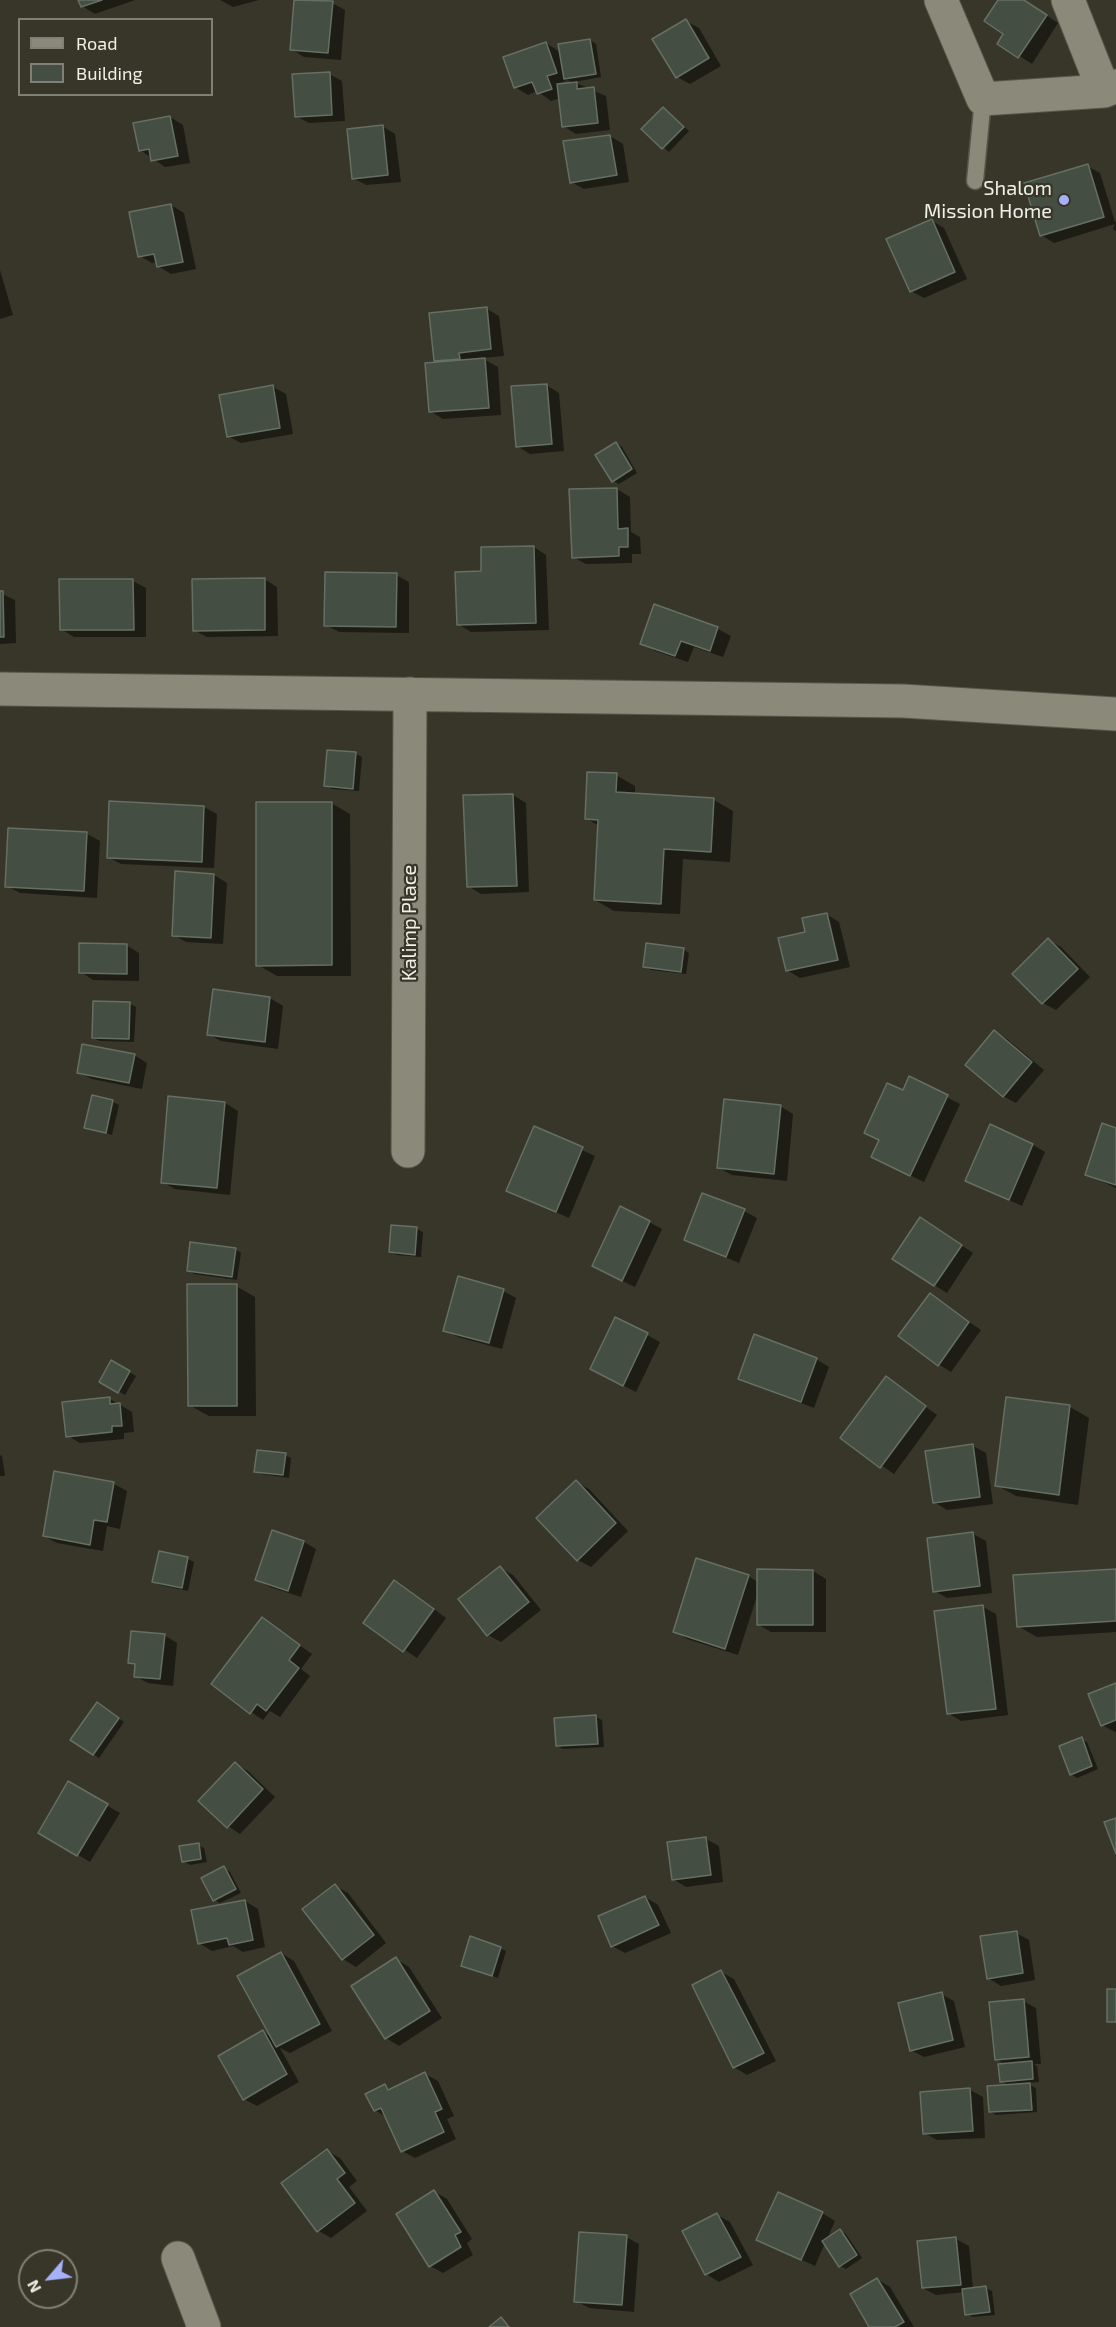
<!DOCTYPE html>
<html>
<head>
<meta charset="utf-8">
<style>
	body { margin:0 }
	#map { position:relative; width:1116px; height:2327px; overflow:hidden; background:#373629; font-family:"Exo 2",sans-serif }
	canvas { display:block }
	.legend { position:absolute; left:18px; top:18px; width:195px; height:78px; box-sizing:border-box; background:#373629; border:2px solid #818075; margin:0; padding:8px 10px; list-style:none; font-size:18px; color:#f0f0e7 }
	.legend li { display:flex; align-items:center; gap:12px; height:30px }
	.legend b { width:30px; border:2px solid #818075 }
	.north { position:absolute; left:18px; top:2249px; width:60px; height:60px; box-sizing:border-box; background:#373629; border:2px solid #818075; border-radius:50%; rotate:242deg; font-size:16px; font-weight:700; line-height:24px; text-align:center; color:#f0f0e7 }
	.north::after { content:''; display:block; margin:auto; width:21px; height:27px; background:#a6b1fc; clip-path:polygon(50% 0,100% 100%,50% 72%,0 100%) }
</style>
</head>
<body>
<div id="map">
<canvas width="1116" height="2327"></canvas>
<ul class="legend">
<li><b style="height:8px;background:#8a897a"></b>Road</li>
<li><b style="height:16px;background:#454e43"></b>Building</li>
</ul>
<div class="north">N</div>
</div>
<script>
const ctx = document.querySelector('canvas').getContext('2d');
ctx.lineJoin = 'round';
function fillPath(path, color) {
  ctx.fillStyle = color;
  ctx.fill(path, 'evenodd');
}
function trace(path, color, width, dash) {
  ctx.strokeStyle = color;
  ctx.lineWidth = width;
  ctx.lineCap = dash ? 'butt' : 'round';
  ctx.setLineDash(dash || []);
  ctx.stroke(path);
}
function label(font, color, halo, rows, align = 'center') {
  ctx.font = font + ' "Exo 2",sans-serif';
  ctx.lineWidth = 4.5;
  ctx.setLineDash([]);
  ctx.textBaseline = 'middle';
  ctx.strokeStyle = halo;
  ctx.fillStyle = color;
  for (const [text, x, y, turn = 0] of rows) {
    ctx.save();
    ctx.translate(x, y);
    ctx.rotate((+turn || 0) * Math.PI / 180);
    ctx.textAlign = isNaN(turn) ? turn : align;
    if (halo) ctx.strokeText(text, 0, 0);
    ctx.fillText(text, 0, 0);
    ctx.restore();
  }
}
fillPath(new Path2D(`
	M 80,0 L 135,0 L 95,14 L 82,6 Z
	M 220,0 L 259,0 L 233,7 Z
	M 295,0 L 332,3 L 345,10 L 341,60 L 304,57 L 291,49 Z
	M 1000,0 L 1024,0 L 1058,23 L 1032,64 L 999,43 L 1005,34 Z
	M 686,21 L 699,28 L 721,66 L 690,84 L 677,77 Z
	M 590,40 L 596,44 L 601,77 L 574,82 L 606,96 L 610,130 L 576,134 L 563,126 L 560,98 L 551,101 L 537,91 L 528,95 L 515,87 L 546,43 L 560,52 ZM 568,80 L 574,84 L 558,85 L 558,84 Z
	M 329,74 L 342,81 L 345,121 L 309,123 L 296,116 Z
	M 663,109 L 689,131 L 669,152 L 643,129 Z
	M 170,117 L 183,125 L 190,163 L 165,167 L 140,150 Z
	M 382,126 L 395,134 L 401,182 L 366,185 L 353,178 Z
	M 610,136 L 623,144 L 629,182 L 584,189 L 571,182 Z
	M 1087,166 L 1100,173 L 1115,222 L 1116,221 L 1116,231 L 1113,229 L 1115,224 L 1054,243 L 1041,235 Z
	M 171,205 L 184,213 L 196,269 L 171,274 L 158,266 L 157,262 L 152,263 L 140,256 Z
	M 932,221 L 944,228 L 967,279 L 924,298 L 911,291 Z
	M 0,270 L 13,315 L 0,319 Z
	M 487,309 L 499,316 L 504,356 L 482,358 L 498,367 L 501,415 L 443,419 L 430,411 L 436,363 L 431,314 Z
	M 546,385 L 559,393 L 564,451 L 530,454 L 517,446 Z
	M 273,387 L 286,394 L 293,434 L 241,443 L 228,436 Z
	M 616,443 L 622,447 L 637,473 L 619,484 L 613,481 Z
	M 617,489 L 630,497 L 631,532 L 640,537 L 641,554 L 632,554 L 632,563 L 586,564 L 573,557 Z
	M 534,547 L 546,555 L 549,630 L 471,632 L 458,624 L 482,573 Z
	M 396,575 L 409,582 L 409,633 L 339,632 L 326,625 Z
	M 264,579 L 277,587 L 278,636 L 207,637 L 194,630 Z
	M 133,581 L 146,588 L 146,637 L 74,637 L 61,629 Z
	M 0,593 L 15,600 L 16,643 L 0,644 Z
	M 655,606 L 718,629 L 731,636 L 723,657 L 694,647 L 688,662 L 655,651 L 642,643 Z
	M 356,754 L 362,757 L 359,791 L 332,789 L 326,785 Z
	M 616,775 L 635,786 L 635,795 L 714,800 L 733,811 L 730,862 L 683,859 L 680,914 L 614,911 L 595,900 L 599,826 L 586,818 Z
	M 513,795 L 526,803 L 529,892 L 481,894 L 468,886 Z
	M 331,803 L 350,814 L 351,976 L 277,976 L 258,965 Z
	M 204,807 L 217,814 L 214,868 L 121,864 L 108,857 Z
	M 87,834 L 100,841 L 97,898 L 20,893 L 7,886 Z
	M 214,875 L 227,883 L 223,944 L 186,942 L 174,935 Z
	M 826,914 L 839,922 L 850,967 L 800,978 L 787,970 L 807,933 Z
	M 1048,940 L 1061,947 L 1090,977 L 1056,1010 L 1043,1003 L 1014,974 Z
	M 126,945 L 139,953 L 139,981 L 93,980 L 81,972 Z
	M 683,949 L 689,953 L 686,974 L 651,970 L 645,966 Z
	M 214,991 L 270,998 L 283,1006 L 278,1049 L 221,1041 L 208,1034 Z
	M 130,1004 L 136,1007 L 134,1042 L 100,1041 L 93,1038 Z
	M 995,1032 L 1007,1039 L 1044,1070 L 1016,1103 L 1003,1096 Z
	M 134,1055 L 147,1063 L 142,1089 L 92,1079 L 79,1072 Z
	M 910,1078 L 960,1104 L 924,1182 L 886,1164 L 903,1092 Z
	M 113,1102 L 119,1105 L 112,1135 L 86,1127 Z
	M 225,1103 L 238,1111 L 230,1195 L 175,1189 L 162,1182 Z
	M 780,1106 L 793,1114 L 787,1181 L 732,1175 L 719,1168 Z
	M 534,1128 L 595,1156 L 569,1218 L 508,1191 Z
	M 1116,1129 L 1116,1188 L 1086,1174 Z
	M 1033,1145 L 1045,1152 L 1022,1206 L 967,1181 Z
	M 744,1211 L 757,1218 L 739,1263 L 685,1240 Z
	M 649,1222 L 662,1229 L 635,1287 L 606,1273 Z
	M 933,1226 L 973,1253 L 947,1293 L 934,1285 Z
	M 393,1227 L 417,1229 L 423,1232 L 421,1257 L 397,1255 L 391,1252 Z
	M 235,1249 L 241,1253 L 237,1280 L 194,1274 L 188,1270 Z
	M 236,1286 L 255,1297 L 256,1416 L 209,1416 L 189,1405 Z
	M 503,1291 L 516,1298 L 502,1349 L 458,1337 L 445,1330 Z
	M 930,1295 L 981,1330 L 951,1372 L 938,1364 Z
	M 647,1335 L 660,1342 L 636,1392 L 604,1376 Z
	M 816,1359 L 829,1367 L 814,1408 L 753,1385 L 740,1378 Z
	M 112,1362 L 136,1376 L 125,1395 L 101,1381 Z
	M 886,1378 L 937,1415 L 894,1474 L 842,1438 Z
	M 110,1399 L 132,1412 L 134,1432 L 124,1433 L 124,1439 L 80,1443 L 68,1436 Z
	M 1070,1407 L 1089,1418 L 1078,1505 L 1016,1496 L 996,1485 Z
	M 973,1446 L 986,1453 L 993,1504 L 947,1510 L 934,1502 Z
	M 0,1455 L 2,1456 L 5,1476 L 0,1476 Z
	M 285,1455 L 291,1458 L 289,1478 L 261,1474 L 255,1471 Z
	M 56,1473 L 114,1484 L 127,1491 L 120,1529 L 107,1526 L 103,1551 L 57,1543 L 44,1536 Z
	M 576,1482 L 589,1489 L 628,1531 L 591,1567 L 578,1560 Z
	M 973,1534 L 986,1541 L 992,1593 L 947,1598 L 935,1591 Z
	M 304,1542 L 316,1549 L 301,1597 L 270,1587 L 257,1580 Z
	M 160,1553 L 188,1559 L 194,1562 L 188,1591 L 160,1585 L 154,1582 Z
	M 500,1568 L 513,1575 L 541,1610 L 501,1642 L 488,1635 Z
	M 1116,1570 L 1116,1632 L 1037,1637 L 1018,1626 Z
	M 813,1571 L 826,1579 L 826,1632 L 771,1632 L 759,1625 L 758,1593 L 738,1655 L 687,1639 L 675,1631 L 748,1576 L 758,1582 Z
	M 407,1589 L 446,1618 L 417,1658 L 365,1623 Z
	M 983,1607 L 996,1614 L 1008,1715 L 961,1721 L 948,1713 Z
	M 262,1619 L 312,1654 L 301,1669 L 310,1676 L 280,1717 L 270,1711 L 263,1720 L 251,1712 Z
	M 164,1635 L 177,1643 L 173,1686 L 148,1683 L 135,1676 L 136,1666 L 129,1662 Z
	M 1116,1684 L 1116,1732 L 1115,1732 L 1102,1725 Z
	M 104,1708 L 124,1722 L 99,1758 L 93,1754 Z
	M 596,1717 L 602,1720 L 604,1747 L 563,1749 L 557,1746 Z
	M 1081,1739 L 1087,1742 L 1098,1769 L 1077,1778 L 1071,1774 Z
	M 235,1764 L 248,1771 L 275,1797 L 240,1834 L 228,1826 Z
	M 68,1783 L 120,1813 L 90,1862 L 40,1832 Z
	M 706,1839 L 719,1846 L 723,1882 L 686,1887 L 673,1879 Z
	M 198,1845 L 204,1848 L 207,1862 L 190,1865 L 184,1861 Z
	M 224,1868 L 230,1872 L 241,1893 L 220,1903 L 214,1900 Z
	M 335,1886 L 348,1893 L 386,1943 L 356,1967 L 343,1959 L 305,1910 Z
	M 645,1897 L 658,1905 L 671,1933 L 625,1953 L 612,1946 Z
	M 245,1901 L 258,1909 L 265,1947 L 243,1952 L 233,1946 L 212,1951 L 199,1943 Z
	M 1016,1933 L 1029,1940 L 1035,1980 L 1001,1986 L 988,1978 Z
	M 500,1948 L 506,1951 L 498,1978 L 463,1965 Z
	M 281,1953 L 294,1961 L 332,2031 L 290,2053 L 280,2048 L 299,2082 L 257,2106 L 244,2099 L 263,2032 L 273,2038 Z
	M 396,1959 L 409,1967 L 442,2018 L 399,2046 L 386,2038 Z
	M 721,1972 L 734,1979 L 776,2061 L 747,2075 L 734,2067 Z
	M 941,1994 L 954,2001 L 965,2047 L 924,2057 L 911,2050 Z
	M 1023,2001 L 1036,2008 L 1041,2064 L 1034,2064 L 1037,2066 L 1039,2082 L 1026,2083 L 1036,2088 L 1037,2112 L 996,2115 L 990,2111 L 1010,2086 L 1001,2081 L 1006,2065 L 996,2059 Z
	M 425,2074 L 438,2081 L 454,2116 L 447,2119 L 456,2139 L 415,2158 L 402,2151 L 386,2117 L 375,2110 L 385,2086 L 392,2090 Z
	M 970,2090 L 983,2097 L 985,2138 L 937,2140 L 924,2133 Z
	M 327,2151 L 340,2158 L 357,2181 L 349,2187 L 367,2211 L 331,2238 L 319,2231 Z
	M 435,2192 L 447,2199 L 472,2239 L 467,2243 L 473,2255 L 443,2273 L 430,2266 Z
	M 822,2213 L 835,2221 L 827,2239 L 840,2230 L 846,2234 L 862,2258 L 846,2269 L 840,2266 L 825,2243 L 815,2266 L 771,2246 Z
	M 717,2215 L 730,2222 L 753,2265 L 719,2282 L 706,2274 Z
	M 626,2237 L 639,2244 L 634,2312 L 589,2308 L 576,2301 Z
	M 956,2239 L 969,2246 L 973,2289 L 986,2288 L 992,2291 L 995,2315 L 973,2317 L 967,2314 L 964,2292 L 936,2295 L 923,2288 Z
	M 877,2279 L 890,2287 L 914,2327 L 871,2327 Z`), '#0007');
const building = new Path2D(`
	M 78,0 L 102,0 L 81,7 Z
	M 294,0 L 333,1 L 328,53 L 290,50 Z
	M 998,0 L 1024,0 L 1047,15 L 1018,58 L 997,44 L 1003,34 L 984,21 Z
	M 686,19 L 709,58 L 676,78 L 652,39 Z
	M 590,39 L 596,74 L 564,79 L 558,44 Z
	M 546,42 L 557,73 L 547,76 L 552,89 L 537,94 L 532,82 L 514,88 L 503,57 Z
	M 330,72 L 332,115 L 295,117 L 292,74 Z
	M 577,82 L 577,89 L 594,87 L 598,123 L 562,127 L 557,84 Z
	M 663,107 L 684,127 L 662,149 L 641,129 Z
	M 170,116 L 178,156 L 151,161 L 149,149 L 139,151 L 133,123 Z
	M 383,125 L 388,175 L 352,179 L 347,129 Z
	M 610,135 L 617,175 L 570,183 L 563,141 Z
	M 1088,164 L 1104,217 L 1040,236 L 1024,183 Z
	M 171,204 L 183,262 L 157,267 L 154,254 L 138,257 L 129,212 Z
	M 932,219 L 955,272 L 910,292 L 886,239 Z
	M 487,307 L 491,349 L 459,353 L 460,359 L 434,361 L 429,313 Z
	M 485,358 L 489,408 L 429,412 L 425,363 Z
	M 547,384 L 552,444 L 516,447 L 511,386 Z
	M 273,385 L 280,428 L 227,437 L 219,395 Z
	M 616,442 L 632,469 L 612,482 L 595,455 Z
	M 617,488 L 618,529 L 628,528 L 628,547 L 619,547 L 619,556 L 572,558 L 569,489 Z
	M 534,546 L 536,623 L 457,625 L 455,572 L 481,571 L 481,547 Z
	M 325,572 L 397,573 L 396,627 L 324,626 Z
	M 265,578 L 265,630 L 193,631 L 192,579 Z
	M 59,579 L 133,579 L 134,630 L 60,630 Z
	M 0,591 L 3,591 L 4,637 L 0,637 Z
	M 654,604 L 718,627 L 710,651 L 681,641 L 675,656 L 640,644 Z
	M 327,750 L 356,752 L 353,789 L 324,786 Z
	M 587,772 L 617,773 L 616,792 L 714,798 L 711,852 L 664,849 L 661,904 L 594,900 L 598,820 L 585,819 Z
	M 513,794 L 517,886 L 467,887 L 463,795 Z
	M 109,801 L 204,806 L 202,862 L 107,858 Z
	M 256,802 L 332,802 L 332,965 L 256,966 Z
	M 8,828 L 87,832 L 84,891 L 5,887 Z
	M 175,871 L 214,874 L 211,938 L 172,936 Z
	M 827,913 L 838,960 L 786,971 L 778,938 L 805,932 L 802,918 Z
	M 1048,938 L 1078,969 L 1042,1004 L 1012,974 Z
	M 79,943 L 127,944 L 127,974 L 79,973 Z
	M 646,943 L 684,948 L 681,972 L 643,967 Z
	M 213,989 L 270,997 L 265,1042 L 207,1035 Z
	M 93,1001 L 130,1002 L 129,1039 L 92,1038 Z
	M 994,1030 L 1032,1062 L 1003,1097 L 965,1065 Z
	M 82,1044 L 135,1054 L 129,1083 L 77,1073 Z
	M 909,1076 L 948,1095 L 910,1176 L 871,1157 L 879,1140 L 864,1133 L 887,1083 L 903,1090 Z
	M 92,1095 L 113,1100 L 106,1133 L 84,1128 Z
	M 168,1096 L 225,1102 L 217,1188 L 161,1183 Z
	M 724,1099 L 781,1105 L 774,1174 L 717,1168 Z
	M 1102,1123 L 1116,1128 L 1116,1185 L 1085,1175 Z
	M 990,1124 L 1033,1144 L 1009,1200 L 965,1181 Z
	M 534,1126 L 583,1147 L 556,1212 L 506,1191 Z
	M 702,1193 L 745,1209 L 726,1257 L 684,1240 Z
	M 620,1206 L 650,1221 L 622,1281 L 592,1266 Z
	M 920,1217 L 962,1245 L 934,1286 L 892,1259 Z
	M 391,1225 L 417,1227 L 415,1255 L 389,1252 Z
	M 190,1242 L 236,1248 L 232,1277 L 187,1271 Z
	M 458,1276 L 504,1289 L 489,1343 L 443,1331 Z
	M 187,1284 L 237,1284 L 237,1406 L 188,1406 Z
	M 930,1293 L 969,1322 L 938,1366 L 898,1336 Z
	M 615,1317 L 648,1333 L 623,1386 L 590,1369 Z
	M 754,1334 L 817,1358 L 801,1402 L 738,1379 Z
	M 111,1360 L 130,1371 L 118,1393 L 99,1382 Z
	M 886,1376 L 926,1406 L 880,1468 L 840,1438 Z
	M 110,1397 L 110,1404 L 120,1403 L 122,1426 L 112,1426 L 112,1432 L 66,1437 L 62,1402 Z
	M 1006,1397 L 1070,1405 L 1059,1495 L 995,1486 Z
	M 973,1444 L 980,1497 L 933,1503 L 925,1451 Z
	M 257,1450 L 286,1453 L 283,1475 L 254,1472 Z
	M 54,1471 L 114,1482 L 107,1522 L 94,1520 L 90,1545 L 43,1536 Z
	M 576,1480 L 616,1523 L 577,1561 L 536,1518 Z
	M 272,1530 L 304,1541 L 288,1591 L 255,1580 Z
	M 973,1532 L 980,1586 L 933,1592 L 927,1538 Z
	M 159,1551 L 188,1557 L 182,1588 L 152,1582 Z
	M 696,1558 L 749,1575 L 725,1649 L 673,1632 Z
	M 500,1566 L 529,1602 L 487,1636 L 458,1599 Z
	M 757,1569 L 813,1570 L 813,1625 L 757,1625 Z
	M 1116,1569 L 1116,1621 L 1017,1627 L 1013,1575 Z
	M 394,1580 L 434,1609 L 403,1652 L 363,1623 Z
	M 983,1605 L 996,1709 L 947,1714 L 934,1611 Z
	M 262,1617 L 300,1645 L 289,1660 L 299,1668 L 266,1711 L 257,1704 L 250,1714 L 211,1684 Z
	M 131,1631 L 165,1634 L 160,1679 L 134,1677 L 135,1664 L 128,1663 Z
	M 1116,1683 L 1116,1720 L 1101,1726 L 1088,1694 Z
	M 97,1702 L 119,1718 L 93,1755 L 70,1740 Z
	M 596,1715 L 598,1744 L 556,1746 L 554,1718 Z
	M 1082,1737 L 1092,1766 L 1070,1775 L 1059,1746 Z
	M 235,1762 L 263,1789 L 227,1828 L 198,1801 Z
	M 68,1781 L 108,1804 L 77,1856 L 38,1833 Z
	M 1116,1818 L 1116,1854 L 1104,1822 Z
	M 706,1837 L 711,1875 L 672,1880 L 667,1842 Z
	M 199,1843 L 201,1859 L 182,1862 L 179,1846 Z
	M 224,1866 L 236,1889 L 213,1901 L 201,1878 Z
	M 335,1884 L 374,1935 L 342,1960 L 302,1909 Z
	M 645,1896 L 659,1925 L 611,1947 L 598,1916 Z
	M 245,1900 L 253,1940 L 229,1945 L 227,1938 L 198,1944 L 191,1910 Z
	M 1017,1931 L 1023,1973 L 987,1979 L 980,1936 Z
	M 470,1936 L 501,1947 L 492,1976 L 461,1966 Z
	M 281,1952 L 320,2024 L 276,2047 L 237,1976 Z
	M 396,1957 L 430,2011 L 385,2039 L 351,1986 Z
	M 721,1970 L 764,2053 L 733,2068 L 692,1985 Z
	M 1107,1989 L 1116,1989 L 1116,2022 L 1107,2022 Z
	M 942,1992 L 953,2040 L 910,2051 L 898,2003 Z
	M 1024,1999 L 1029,2057 L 995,2060 L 989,2002 Z
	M 263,2030 L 287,2074 L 243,2100 L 218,2056 Z
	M 1032,2061 L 1033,2079 L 1000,2082 L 998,2064 Z
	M 425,2072 L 442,2109 L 435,2112 L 444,2132 L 401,2152 L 381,2108 L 374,2111 L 365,2094 L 385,2084 L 388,2090 Z
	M 1030,2083 L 1032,2110 L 989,2112 L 987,2086 Z
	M 970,2088 L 973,2131 L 923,2134 L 920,2092 Z
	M 327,2149 L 345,2173 L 337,2179 L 355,2203 L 317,2232 L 281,2183 Z
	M 434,2190 L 461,2232 L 455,2235 L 461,2247 L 429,2267 L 396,2214 Z
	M 778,2192 L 823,2212 L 801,2260 L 756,2240 Z
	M 717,2213 L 741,2257 L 705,2275 L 682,2231 Z
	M 840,2229 L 857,2255 L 839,2267 L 822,2241 Z
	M 579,2232 L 627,2235 L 622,2305 L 574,2302 Z
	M 956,2237 L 961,2285 L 922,2288 L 917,2241 Z
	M 877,2278 L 904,2322 L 895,2327 L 869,2327 L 850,2294 Z
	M 986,2286 L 990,2312 L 965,2315 L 962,2289 Z
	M 501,2317 L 509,2327 L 489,2327 Z`);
fillPath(building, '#454e43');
trace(building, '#656f63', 1.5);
const lane = new Path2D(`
	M 975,181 L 983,99`);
const street = new Path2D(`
	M 941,0 L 983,99 L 1104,91 L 1116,86
	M 1068,0 L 1104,91
	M 0,689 L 903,701 L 1116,714
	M 408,1151 L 410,694
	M 178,2258 L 204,2327`);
trace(lane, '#555549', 19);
trace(street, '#555549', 35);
trace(lane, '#8a897a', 16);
trace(street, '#8a897a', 33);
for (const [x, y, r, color] of [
	[1064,200,6,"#a6b1fc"]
]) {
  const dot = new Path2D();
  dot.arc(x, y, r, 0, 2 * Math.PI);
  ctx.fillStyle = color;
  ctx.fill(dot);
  trace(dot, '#373629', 2);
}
label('20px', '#f0f0e7', '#373629', [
	["Shalom",1052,188],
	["Mission Home",1052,211]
], 'right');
label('20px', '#f0f0e7', '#373629', [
	["Kalimp Place",409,923,-90]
]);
</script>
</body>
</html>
